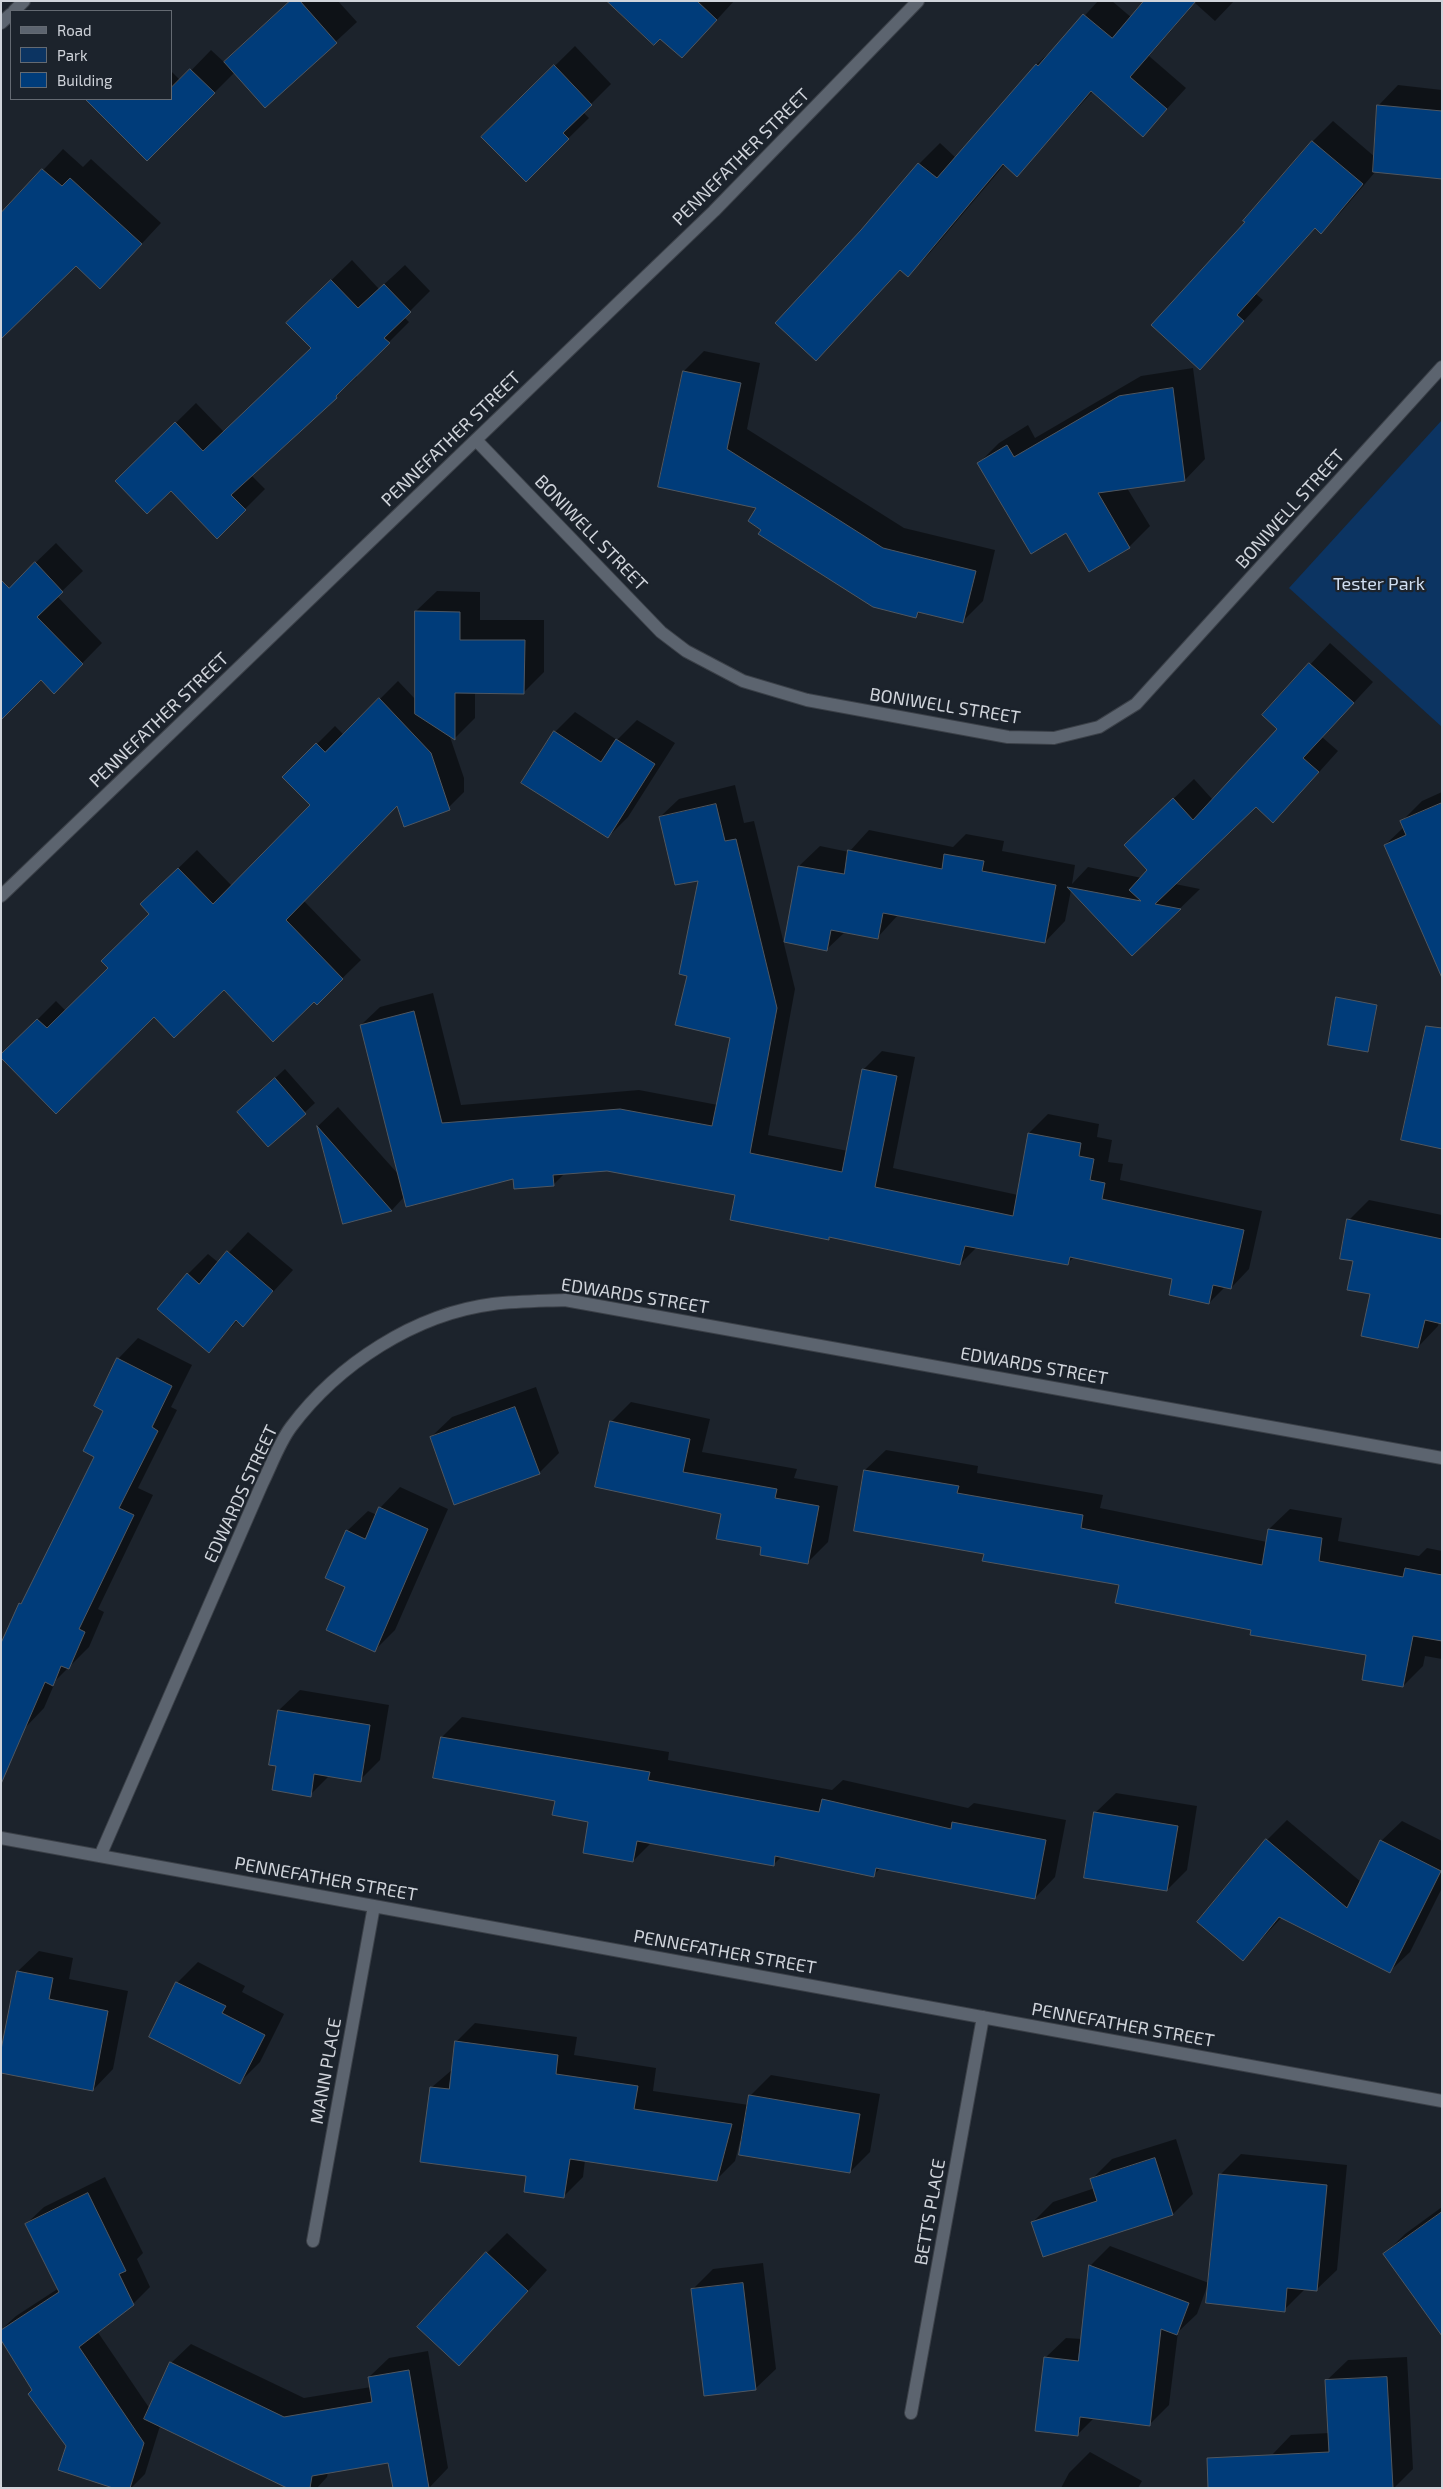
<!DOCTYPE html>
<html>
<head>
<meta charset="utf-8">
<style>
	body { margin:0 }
	#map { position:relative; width:1443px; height:2489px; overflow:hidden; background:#1c232c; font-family:"Exo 2",sans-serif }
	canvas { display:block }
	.frame { position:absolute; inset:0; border:2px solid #d0d4db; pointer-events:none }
	.legend { position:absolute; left:10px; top:10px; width:162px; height:90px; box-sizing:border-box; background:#1c232c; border:1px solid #646a72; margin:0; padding:6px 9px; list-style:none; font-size:15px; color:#d0d4db }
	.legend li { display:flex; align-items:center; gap:10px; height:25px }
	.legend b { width:25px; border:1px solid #646a72 }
</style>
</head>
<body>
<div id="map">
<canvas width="1443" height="2489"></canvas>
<div class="frame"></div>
<ul class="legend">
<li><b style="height:6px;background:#5c646f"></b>Road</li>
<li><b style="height:14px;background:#0c3462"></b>Park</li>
<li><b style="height:14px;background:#003c7a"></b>Building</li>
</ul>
</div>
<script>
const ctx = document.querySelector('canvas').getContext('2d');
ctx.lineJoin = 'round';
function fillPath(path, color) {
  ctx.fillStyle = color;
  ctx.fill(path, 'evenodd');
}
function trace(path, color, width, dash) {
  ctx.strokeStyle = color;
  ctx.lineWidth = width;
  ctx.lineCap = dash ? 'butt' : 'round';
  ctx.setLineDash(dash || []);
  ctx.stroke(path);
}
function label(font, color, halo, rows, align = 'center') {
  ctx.font = font + ' "Exo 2",sans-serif';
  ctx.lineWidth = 4.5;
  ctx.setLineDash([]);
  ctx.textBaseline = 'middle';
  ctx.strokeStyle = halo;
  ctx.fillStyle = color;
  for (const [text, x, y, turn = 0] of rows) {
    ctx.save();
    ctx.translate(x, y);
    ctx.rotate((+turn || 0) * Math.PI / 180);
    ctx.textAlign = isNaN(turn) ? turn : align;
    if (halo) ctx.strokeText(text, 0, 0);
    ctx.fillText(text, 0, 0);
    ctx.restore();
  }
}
fillPath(new Path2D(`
	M 1442,420 L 1442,727 L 1289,588 Z`), '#0c3462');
fillPath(new Path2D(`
	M 290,1 L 338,1 L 357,22 L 266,106 L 235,72 L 147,160 L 100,112 L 113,99 L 171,99 L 171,71 L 181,81 L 211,50 L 225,63 Z
	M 609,1 L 734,1 L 702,36 L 660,37 Z
	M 1098,1 L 1112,1 L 1132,18 L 1147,1 L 1234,1 L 1215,21 L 1195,3 L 1149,56 L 1186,88 L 1143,135 L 1093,91 L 1017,175 L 1005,164 L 928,255 L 908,275 L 862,231 L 919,164 L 940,143 L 956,158 L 1037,64 L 1058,45 Z
	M 575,46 L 611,84 L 583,112 L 589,118 L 526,180 L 503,117 Z
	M 1398,85 L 1442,90 L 1442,177 L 1376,171 L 1341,212 L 1321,232 L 1316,227 L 1256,294 L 1263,300 L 1200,369 L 1247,222 L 1245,221 L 1313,141 L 1333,121 L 1375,157 L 1378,106 Z
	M 63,149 L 83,167 L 91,159 L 161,223 L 120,267 L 76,265 L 1,215 Z
	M 352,260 L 379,289 L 405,265 L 430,291 L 404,317 L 409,322 L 356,375 L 357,377 L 251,475 L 265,489 L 217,537 L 171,489 L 117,481 L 196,403 L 224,432 L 312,348 L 308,303 Z
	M 704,351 L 760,363 L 747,429 L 904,528 L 995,550 L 983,601 L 963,621 L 921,611 L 916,616 L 762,530 L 758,507 L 684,371 Z
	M 1193,368 L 1205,459 L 1185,480 L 1127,488 L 1150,526 L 1130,546 L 1090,570 L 1067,531 L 979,463 L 999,443 L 1028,425 L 1035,438 L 1141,376 Z
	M 56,543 L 83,571 L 57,596 L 102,643 L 54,692 L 1,596 Z
	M 437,591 L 480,592 L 480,620 L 544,620 L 544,672 L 524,692 L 475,692 L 475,718 L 455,738 L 449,734 L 464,778 L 464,792 L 445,811 L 397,804 L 304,901 L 361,960 L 317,1003 L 314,1000 L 224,989 L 154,1015 L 1,1056 L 56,1001 L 66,1011 L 109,968 L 151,914 L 160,886 L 197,850 L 232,886 L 312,805 L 284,777 L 335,726 L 344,735 L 398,681 L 416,700 L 416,611 Z
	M 1330,643 L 1373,682 L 1322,737 L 1338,751 L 1293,801 L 1256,805 L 1175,884 L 1200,889 L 1132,955 L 1071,890 L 1065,921 L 1045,942 L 898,915 L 877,938 L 845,932 L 826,950 L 785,941 L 799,866 L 820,846 L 849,852 L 869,830 L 953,847 L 966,834 L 1004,841 L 1002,851 L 1075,865 L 1072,884 L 1088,867 L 1142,878 L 1149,870 L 1146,825 L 1194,779 L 1213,800 L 1279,729 L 1264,715 Z
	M 575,712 L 617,740 L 637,720 L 675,743 L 628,817 L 608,837 L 555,732 Z
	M 735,785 L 744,823 L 754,821 L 795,989 L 768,1135 L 848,1151 L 863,1070 L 882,1051 L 915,1057 L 893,1168 L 1018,1195 L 1029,1133 L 1048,1114 L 1099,1124 L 1097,1137 L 1112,1140 L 1108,1162 L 1123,1164 L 1120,1180 L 1262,1211 L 1249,1269 L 1231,1288 L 1225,1287 L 1209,1303 L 1173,1278 L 1075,1256 L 1068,1263 L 977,1247 L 960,1264 L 831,1236 L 828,1239 L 737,1194 L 607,1170 L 565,1173 L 553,1185 L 514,1177 L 404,1197 L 392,1210 L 344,1222 L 318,1126 L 338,1107 L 399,1175 L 361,1025 L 380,1007 L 433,993 L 461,1105 L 639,1090 L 718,1105 L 731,1037 L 689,975 L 700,880 L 660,817 L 679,799 Z
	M 1442,792 L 1442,952 L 1385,845 L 1404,827 L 1402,821 L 1422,801 Z
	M 285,1069 L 315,1103 L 268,1146 L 238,1112 Z
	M 1369,1200 L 1442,1215 L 1442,1322 L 1439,1322 L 1438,1326 L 1418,1347 L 1371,1293 L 1354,1260 L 1349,1220 Z
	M 248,1232 L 293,1270 L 243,1325 L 238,1320 L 209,1351 L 188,1274 L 208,1254 L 219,1263 Z
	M 138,1338 L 192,1365 L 171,1407 L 177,1410 L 138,1488 L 153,1495 L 98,1609 L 104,1612 L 89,1647 L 56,1680 L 44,1708 L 24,1729 L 20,1604 L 26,1597 L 95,1456 L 118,1359 Z
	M 536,1387 L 559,1453 L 539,1473 L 431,1437 L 452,1417 Z
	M 631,1402 L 710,1419 L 702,1452 L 797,1469 L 794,1478 L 838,1486 L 828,1542 L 808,1562 L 763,1546 L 611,1422 Z
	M 886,1450 L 978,1466 L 977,1473 L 1103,1495 L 1100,1508 L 1267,1542 L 1269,1529 L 1290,1509 L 1342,1518 L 1338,1541 L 1419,1556 L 1427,1548 L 1442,1551 L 1442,1659 L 1425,1656 L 1423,1666 L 1403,1686 L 1368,1654 L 1252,1629 L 1120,1584 L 985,1553 L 865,1470 Z
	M 400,1487 L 448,1509 L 395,1630 L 375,1650 L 346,1586 L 347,1531 L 368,1511 L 377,1515 L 380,1508 Z
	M 300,1690 L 389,1705 L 380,1760 L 360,1780 L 330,1775 L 310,1795 L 277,1765 L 279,1710 Z
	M 462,1717 L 669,1752 L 668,1760 L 832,1790 L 843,1780 L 968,1808 L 974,1803 L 1066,1820 L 1055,1877 L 1035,1898 L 881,1867 L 873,1876 L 782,1856 L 773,1865 L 651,1843 L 633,1861 L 590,1821 L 442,1737 Z
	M 1116,1793 L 1197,1806 L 1187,1870 L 1167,1890 L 1095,1813 Z
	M 1287,1820 L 1361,1882 L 1381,1841 L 1402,1821 L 1442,1841 L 1442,1888 L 1410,1952 L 1389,1972 L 1282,1917 L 1243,1959 L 1267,1840 Z
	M 39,1951 L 73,1958 L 69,1979 L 128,1991 L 113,2069 L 93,2090 L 18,1971 Z
	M 198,1962 L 245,1986 L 242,1992 L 284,2014 L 260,2062 L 240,2082 L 177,1983 Z
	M 475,2023 L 577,2037 L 574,2055 L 656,2068 L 653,2091 L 749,2105 L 750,2096 L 771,2075 L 880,2094 L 870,2152 L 850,2172 L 740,2141 L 735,2161 L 716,2180 L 585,2160 L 583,2177 L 564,2196 L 528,2175 L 422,2161 L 432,2087 L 453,2069 L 456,2042 Z
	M 1176,2139 L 1193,2194 L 1173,2214 L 1044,2256 L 1033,2222 L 1053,2202 L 1095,2188 L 1092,2179 L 1112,2159 Z
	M 1241,2154 L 1347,2165 L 1337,2270 L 1316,2290 L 1305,2289 L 1284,2310 L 1208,2284 L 1197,2314 L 1178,2332 L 1169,2405 L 1149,2425 L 1094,2418 L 1078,2434 L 1045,2358 L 1066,2338 L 1082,2339 L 1090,2266 L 1110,2246 L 1209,2283 L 1220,2175 Z
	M 105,2177 L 143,2253 L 137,2259 L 150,2287 L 133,2304 L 97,2331 L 150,2409 L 171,2363 L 191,2344 L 304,2398 L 371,2387 L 369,2377 L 389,2358 L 428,2351 L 448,2468 L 429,2488 L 394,2488 L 389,2462 L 328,2472 L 327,2477 L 317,2488 L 290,2488 L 160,2426 L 145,2474 L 131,2488 L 117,2488 L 67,2446 L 1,2330 L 16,2316 L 59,2288 L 26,2224 L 44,2207 Z
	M 1442,2207 L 1442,2327 L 1385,2254 L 1405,2234 Z
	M 507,2233 L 547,2270 L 479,2344 L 487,2253 Z
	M 763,2263 L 776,2369 L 755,2389 L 692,2290 L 713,2269 Z
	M 1407,2357 L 1413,2469 L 1394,2488 L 1273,2488 L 1271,2456 L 1291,2435 L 1329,2433 L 1327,2380 L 1348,2360 Z
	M 1090,2452 L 1142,2481 L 1138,2488 L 1061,2488 L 1069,2473 Z`), '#0007');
const building = new Path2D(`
	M 290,1 L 300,1 L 337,43 L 265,108 L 224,62 Z
	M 607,1 L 697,1 L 717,20 L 682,58 L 660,39 L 654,45 Z
	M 1144,1 L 1196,1 L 1130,77 L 1167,109 L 1143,137 L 1091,91 L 1017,177 L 1003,164 L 908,277 L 900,270 L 816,361 L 775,323 L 861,230 L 918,163 L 937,178 L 1036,64 L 1038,66 L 1083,14 L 1112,38 Z
	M 554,65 L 592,105 L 563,133 L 569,139 L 526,182 L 481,137 Z
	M 190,69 L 215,93 L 147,161 L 85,99 L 171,99 L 171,88 Z
	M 1377,105 L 1442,111 L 1442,179 L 1373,172 Z
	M 1312,141 L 1363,184 L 1321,234 L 1315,228 L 1237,315 L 1244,321 L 1200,370 L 1151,325 L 1245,222 L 1243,221 Z
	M 42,169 L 62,186 L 70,178 L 142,244 L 100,289 L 76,266 L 1,339 L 1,213 Z
	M 331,280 L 358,308 L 384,284 L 411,312 L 384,338 L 390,343 L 336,396 L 337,398 L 231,495 L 246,510 L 217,539 L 171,491 L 147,514 L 115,481 L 175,422 L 203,451 L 311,348 L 286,323 Z
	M 683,371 L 741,383 L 727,449 L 883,548 L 976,571 L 963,623 L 918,612 L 916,618 L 873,607 L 758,534 L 761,530 L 748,521 L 756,508 L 658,487 Z
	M 1173,388 L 1185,481 L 1098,493 L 1130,548 L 1089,572 L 1066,533 L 1031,554 L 977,463 L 1007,445 L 1014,457 L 1119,396 Z
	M 35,562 L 63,592 L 37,617 L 83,664 L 54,694 L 41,680 L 1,720 L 1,580 L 9,588 Z
	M 415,611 L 460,612 L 460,640 L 525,640 L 524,694 L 455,693 L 455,740 L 415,714 Z
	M 1309,663 L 1354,703 L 1303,758 L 1319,772 L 1273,823 L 1256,807 L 1155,904 L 1181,909 L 1132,956 L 1067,887 L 1141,901 L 1129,890 L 1147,870 L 1124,845 L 1173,798 L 1193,820 L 1277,729 L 1262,715 Z
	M 379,698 L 431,753 L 450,810 L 404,827 L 397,806 L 286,920 L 343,979 L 317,1005 L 314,1002 L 273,1042 L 224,990 L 174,1038 L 154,1017 L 56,1114 L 1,1058 L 1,1054 L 37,1019 L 47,1028 L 108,968 L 101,961 L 149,914 L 140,904 L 178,868 L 213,904 L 310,805 L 282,777 L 316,743 L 325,752 Z
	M 554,731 L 601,762 L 616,739 L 655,764 L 608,838 L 521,783 Z
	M 1442,803 L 1442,978 L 1384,845 L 1406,835 L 1400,821 Z
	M 716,804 L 725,841 L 736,839 L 777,1008 L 750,1153 L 842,1172 L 862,1069 L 897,1076 L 875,1187 L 1013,1216 L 1028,1133 L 1081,1143 L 1079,1156 L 1094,1159 L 1090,1180 L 1105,1183 L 1102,1199 L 1244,1230 L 1231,1289 L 1213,1285 L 1209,1304 L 1169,1295 L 1172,1279 L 1070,1257 L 1068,1265 L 965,1246 L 960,1265 L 829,1237 L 829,1240 L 730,1220 L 735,1195 L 607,1171 L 553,1175 L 554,1186 L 514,1189 L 513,1179 L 406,1207 L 360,1025 L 414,1011 L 442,1123 L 620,1109 L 712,1126 L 730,1038 L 675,1025 L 687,976 L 679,974 L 698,881 L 675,885 L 659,817 Z
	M 848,850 L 942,869 L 944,854 L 984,861 L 982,871 L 1056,885 L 1045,943 L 883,913 L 878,939 L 831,930 L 827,951 L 784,942 L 798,866 L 844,874 Z
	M 1336,997 L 1377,1005 L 1368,1052 L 1328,1045 Z
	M 1426,1026 L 1442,1028 L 1442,1149 L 1401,1140 Z
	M 275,1078 L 306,1114 L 268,1147 L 237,1112 Z
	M 317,1126 L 392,1211 L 343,1224 Z
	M 1347,1219 L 1442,1239 L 1442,1324 L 1425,1320 L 1418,1348 L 1361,1336 L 1370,1294 L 1347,1290 L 1353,1261 L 1340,1259 Z
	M 227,1251 L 273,1291 L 243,1327 L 236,1320 L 209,1353 L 157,1309 L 187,1273 L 199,1284 Z
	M 117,1358 L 172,1386 L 152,1427 L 158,1431 L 119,1508 L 134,1515 L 79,1629 L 85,1632 L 69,1669 L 61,1666 L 53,1686 L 45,1682 L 1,1784 L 1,1643 L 19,1603 L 21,1604 L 94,1457 L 83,1451 L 103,1411 L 94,1406 Z
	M 515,1407 L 540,1474 L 454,1505 L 430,1437 Z
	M 610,1421 L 690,1439 L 683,1472 L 777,1489 L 775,1498 L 819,1506 L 808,1564 L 760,1555 L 761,1547 L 716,1539 L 721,1514 L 595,1487 Z
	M 864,1470 L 959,1486 L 957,1493 L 1083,1515 L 1081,1528 L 1262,1565 L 1268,1529 L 1322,1538 L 1319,1561 L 1403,1577 L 1405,1568 L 1442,1575 L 1442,1641 L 1413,1636 L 1403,1687 L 1362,1680 L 1366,1655 L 1250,1635 L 1251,1630 L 1115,1603 L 1119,1585 L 982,1561 L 984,1554 L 854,1531 Z
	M 379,1507 L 428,1529 L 375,1652 L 326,1630 L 345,1587 L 325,1578 L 346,1530 L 365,1539 Z
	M 278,1710 L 370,1725 L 361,1782 L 314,1774 L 311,1797 L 272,1790 L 276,1766 L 269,1765 Z
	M 441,1737 L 650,1772 L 648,1780 L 819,1812 L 822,1799 L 951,1829 L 952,1822 L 1046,1840 L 1035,1899 L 876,1868 L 874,1877 L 775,1856 L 774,1866 L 637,1841 L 633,1862 L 583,1853 L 588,1822 L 552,1815 L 555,1801 L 433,1778 Z
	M 1094,1812 L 1178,1826 L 1167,1891 L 1084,1878 Z
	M 1266,1839 L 1347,1908 L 1380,1840 L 1441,1871 L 1390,1973 L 1279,1917 L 1243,1961 L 1197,1922 Z
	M 17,1971 L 53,1978 L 49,1999 L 108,2011 L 93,2091 L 1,2073 L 1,2050 Z
	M 176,1982 L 226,2006 L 222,2013 L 265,2035 L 240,2084 L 149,2037 Z
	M 455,2041 L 558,2055 L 556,2074 L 638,2086 L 634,2109 L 732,2124 L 717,2181 L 570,2159 L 564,2198 L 524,2192 L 526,2176 L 420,2162 L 430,2087 L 449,2089 Z
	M 749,2095 L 860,2114 L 850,2173 L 739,2155 Z
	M 1155,2158 L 1173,2215 L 1043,2257 L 1031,2222 L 1097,2201 L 1090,2179 Z
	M 1219,2174 L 1327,2185 L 1317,2291 L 1287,2288 L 1285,2312 L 1206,2303 Z
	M 88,2193 L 126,2271 L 119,2274 L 134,2305 L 79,2347 L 144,2443 L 130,2488 L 113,2488 L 58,2470 L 66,2446 L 28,2394 L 32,2390 L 1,2340 L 1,2330 L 59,2292 L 25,2224 Z
	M 1442,2212 L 1442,2336 L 1383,2254 Z
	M 486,2252 L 528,2291 L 459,2366 L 417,2327 Z
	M 1089,2265 L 1189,2303 L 1177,2335 L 1161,2329 L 1150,2426 L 1080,2417 L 1078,2436 L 1035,2431 L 1044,2357 L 1078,2361 Z
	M 743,2283 L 756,2390 L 704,2396 L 691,2289 Z
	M 170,2362 L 284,2417 L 372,2402 L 368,2377 L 409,2370 L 429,2488 L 393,2488 L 388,2463 L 312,2476 L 310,2488 L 287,2488 L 144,2419 Z
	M 1387,2377 L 1393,2488 L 1208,2488 L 1207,2458 L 1329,2452 L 1325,2380 Z`);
fillPath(building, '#003c7a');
trace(building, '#4f5761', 1);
const minor = new Path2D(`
	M 14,11 L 24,1
	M 1,23 L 11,14
	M 476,440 L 661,632 L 686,651 L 743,681 L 807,700 L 1008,737 L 1054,738 L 1099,727 L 1136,704 L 1442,367
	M 1,896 L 714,211 L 918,1
	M 1,1838 L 1442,2101
	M 100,1856 L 262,1484 C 271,1466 279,1443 291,1427 C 338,1364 415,1314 493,1304 C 517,1301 541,1301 565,1300 L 1442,1458
	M 313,2241 L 374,1906
	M 911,2413 L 983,2017`);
trace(minor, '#3b4048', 14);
trace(minor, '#5c646f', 12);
label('18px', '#d0d4db', '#1c232c', [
	["PENNEFATHER STREET",741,157,-45],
	["PENNEFATHER STREET",451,439,-44],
	["BONIWELL STREET",1290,509,-48],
	["BONIWELL STREET",591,533,46],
	["BONIWELL STREET",945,706,9],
	["PENNEFATHER STREET",159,720,-44],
	["EDWARDS STREET",635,1296,9],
	["EDWARDS STREET",1034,1366,10],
	["EDWARDS STREET",241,1494,-65],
	["PENNEFATHER STREET",326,1879,10],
	["PENNEFATHER STREET",725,1952,10],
	["PENNEFATHER STREET",1123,2025,10],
	["MANN PLACE",326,2071,-80],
	["BETTS PLACE",930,2212,-80]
]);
label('18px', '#d0def1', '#1c232c', [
	["Tester Park",1379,584]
]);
</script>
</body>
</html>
